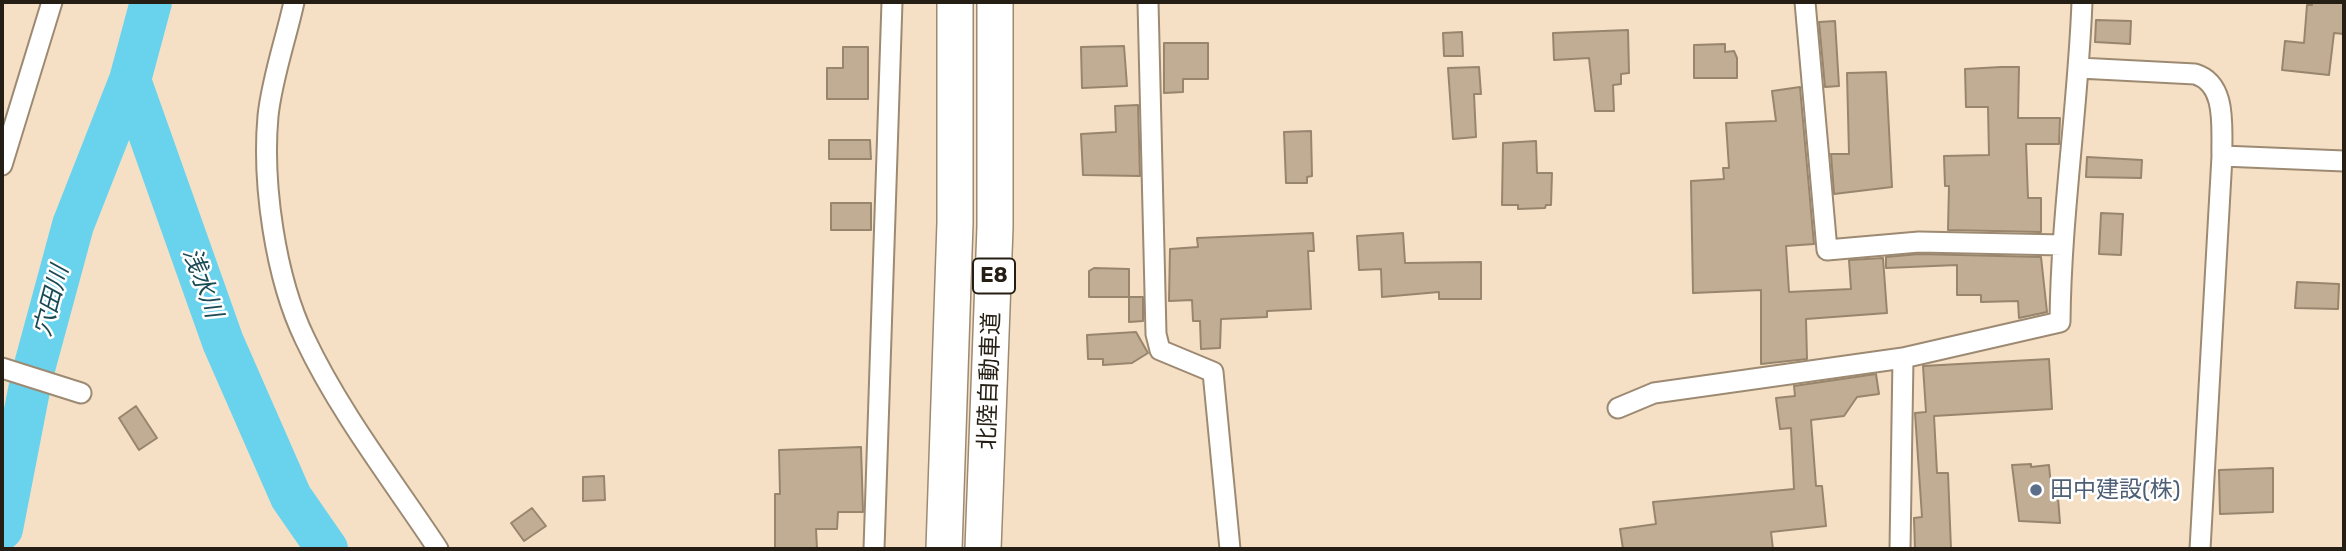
<!DOCTYPE html>
<html>
<head>
<meta charset="utf-8">
<style>
	body { margin:0 }
	#map { position:relative; width:2346px; height:551px; overflow:hidden; background:#f5e0c6; font-family:Rubik,sans-serif }
	canvas { display:block }
	.frame { position:absolute; inset:0; border:4px solid #251e14; pointer-events:none }
</style>
</head>
<body>
<div id="map">
<canvas width="2346" height="551"></canvas>
<div class="frame"></div>
</div>
<script>
const ctx = document.querySelector('canvas').getContext('2d');
ctx.lineJoin = 'round';
function trace(path, color, width, dash) {
  ctx.strokeStyle = color;
  ctx.lineWidth = width;
  ctx.lineCap = dash ? 'butt' : 'round';
  ctx.setLineDash(dash || []);
  ctx.stroke(path);
}
function fillPath(path, color) {
  ctx.fillStyle = color;
  ctx.fill(path, 'evenodd');
}
function label(font, color, halo, rows, align = 'center') {
  ctx.font = font + ' Rubik,"Noto Sans JP",sans-serif';
  ctx.lineWidth = 5;
  ctx.setLineDash([]);
  ctx.textBaseline = 'middle';
  ctx.strokeStyle = halo;
  ctx.fillStyle = color;
  for (const [text, x, y, turn = 0] of rows) {
    ctx.save();
    ctx.translate(x, y);
    ctx.rotate((+turn || 0) * Math.PI / 180);
    ctx.textAlign = isNaN(turn) ? turn : align;
    if (halo) ctx.strokeText(text, 0, 0);
    ctx.fillText(text, 0, 0);
    ctx.restore();
  }
}
trace(new Path2D(`
	M 130,80 L 223,342 L 291,497 L 327,549
	M 2,529 L 31,380 L 73,225 L 130,80 L 151,2`), '#69d2ed', 42);
const building = new Path2D(`
	M 2312,2 L 2344,2 L 2344,34 L 2334,33 L 2329,75 L 2282,70 L 2285,41 L 2304,43 L 2307,5 L 2312,5 Z
	M 2096,20 L 2131,21 L 2130,44 L 2095,42 Z
	M 1835,21 L 1839,86 L 1825,87 L 1819,22 Z
	M 1628,30 L 1629,73 L 1621,74 L 1621,84 L 1613,85 L 1614,111 L 1595,111 L 1589,58 L 1554,60 L 1553,33 Z
	M 1462,32 L 1463,56 L 1444,56 L 1443,33 Z
	M 1164,43 L 1208,43 L 1208,79 L 1183,79 L 1183,92 L 1164,93 Z
	M 1725,44 L 1725,52 L 1734,51 L 1737,58 L 1737,78 L 1694,78 L 1694,45 Z
	M 1124,46 L 1127,86 L 1082,88 L 1081,47 Z
	M 843,47 L 868,47 L 868,99 L 827,99 L 827,68 L 843,68 Z
	M 1479,67 L 1481,94 L 1474,94 L 1476,137 L 1453,139 L 1448,68 Z
	M 2001,67 L 2019,67 L 2018,118 L 2060,118 L 2059,144 L 2026,144 L 2028,198 L 2041,198 L 2041,232 L 1948,230 L 1949,186 L 1945,186 L 1944,156 L 1989,155 L 1988,107 L 1966,107 L 1965,69 Z
	M 1886,72 L 1892,187 L 1834,194 L 1831,154 L 1849,154 L 1847,73 Z
	M 1800,87 L 1814,244 L 1786,246 L 1789,292 L 1851,289 L 1849,260 L 1883,258 L 1887,313 L 1806,319 L 1807,359 L 1761,364 L 1761,290 L 1693,293 L 1691,181 L 1724,179 L 1723,168 L 1729,168 L 1726,123 L 1776,121 L 1772,91 Z
	M 1138,105 L 1140,176 L 1083,175 L 1081,134 L 1116,132 L 1115,106 Z
	M 1311,131 L 1312,176 L 1307,177 L 1307,183 L 1286,183 L 1284,132 Z
	M 829,140 L 870,140 L 871,159 L 829,159 Z
	M 1536,141 L 1537,173 L 1552,173 L 1551,205 L 1546,205 L 1545,208 L 1518,209 L 1518,205 L 1502,205 L 1503,143 Z
	M 2087,157 L 2142,160 L 2141,178 L 2086,177 Z
	M 831,203 L 871,203 L 871,230 L 831,230 Z
	M 2101,213 L 2123,214 L 2121,255 L 2099,254 Z
	M 1313,233 L 1314,251 L 1308,251 L 1311,309 L 1267,311 L 1267,317 L 1221,319 L 1220,348 L 1201,349 L 1200,321 L 1193,321 L 1192,300 L 1169,301 L 1170,249 L 1198,247 L 1197,238 Z
	M 1403,233 L 1405,263 L 1481,262 L 1481,299 L 1439,299 L 1439,292 L 1382,297 L 1381,269 L 1359,270 L 1357,236 Z
	M 1919,254 L 2041,257 L 2047,312 L 2019,318 L 2018,301 L 1981,302 L 1981,295 L 1957,295 L 1957,265 L 1886,268 L 1886,257 Z
	M 1094,268 L 1129,269 L 1129,297 L 1089,297 L 1089,271 Z
	M 2297,282 L 2339,284 L 2338,309 L 2295,308 Z
	M 1129,297 L 1143,297 L 1143,321 L 1129,322 Z
	M 1136,332 L 1148,353 L 1132,363 L 1103,365 L 1103,359 L 1088,359 L 1087,335 Z
	M 2049,359 L 2052,409 L 1934,416 L 1937,473 L 1948,473 L 1951,549 L 1915,549 L 1914,518 L 1922,517 L 1915,413 L 1926,412 L 1923,366 Z
	M 1876,374 L 1879,394 L 1857,397 L 1844,416 L 1811,420 L 1816,486 L 1822,486 L 1826,526 L 1771,532 L 1773,549 L 1623,549 L 1620,529 L 1656,524 L 1653,502 L 1794,489 L 1791,428 L 1780,429 L 1776,398 L 1795,396 L 1794,386 Z
	M 136,406 L 157,438 L 139,450 L 119,418 Z
	M 861,447 L 863,512 L 838,512 L 837,529 L 816,529 L 817,549 L 775,549 L 775,494 L 780,494 L 779,450 Z
	M 2031,464 L 2031,467 L 2049,465 L 2051,486 L 2057,485 L 2060,523 L 2019,521 L 2012,465 Z
	M 2273,468 L 2273,512 L 2220,514 L 2219,470 Z
	M 604,476 L 605,500 L 583,501 L 583,477 Z
	M 532,508 L 546,526 L 524,541 L 511,523 Z`);
fillPath(building, '#c1ad94');
trace(building, '#98856d', 2);
const minor = new Path2D(`
	M 294,2 C 286,39 272,78 268,116 C 262,183 275,277 305,339 C 340,413 393,481 438,549
	M 1148,2 L 1156,334 L 1160,350 L 1213,372 L 1230,549
	M 1805,2 L 1827,250 L 1919,242 L 2063,245
	M 2079,68 L 2195,74 C 2228,84 2221,129 2222,156 L 2200,549
	M 2222,156 L 2344,161
	M 2,165 L 52,2
	M 2,368 L 81,393
	M 1618,408 L 1654,393 L 1903,358
	M 874,549 L 892,2
	M 1900,549 L 1903,358 L 2060,322 C 2061,215 2078,109 2082,2`);
const motorway = new Path2D(`
	M 944,549 L 955,223 L 955,2
	M 983,549 L 995,227 L 995,2`);
trace(minor, '#9d8a72', 23);
trace(motorway, '#9d8a72', 38);
trace(minor, '#fff', 19);
trace(motorway, '#fff', 35);
for (const [x, y, r, color] of [
	[2036,490,7,"#5c6f8a"]
]) {
  const dot = new Path2D();
  dot.arc(x, y, r, 0, 2 * Math.PI);
  ctx.fillStyle = color;
  ctx.fill(dot);
  trace(dot, '#fff', 2.5);
}
for (const [x, y, w] of [
	[994,276,42]
]) {
  const box = new Path2D();
  box.roundRect(x - w / 2, y - 17.5, w, 35, 5);
  ctx.fillStyle = '#fff';
  ctx.fill(box);
  trace(box, '#251e14', 2);
}
label('bold 21px', '#251e14', null, [
	["E8",994,276]
]);
label('23px', '#251e14', '#fff', [
	["北陸自動車道",990,381,-88]
]);
label('23px', '#4e5e75', '#fff', [
	["田中建設(株)",2050,490]
], 'left');
label('italic 24px', '#1b4a55', '#fff', [
	["浅水川",202,283,70],
	["穴田川",52,301,-75]
]);
</script>
</body>
</html>
